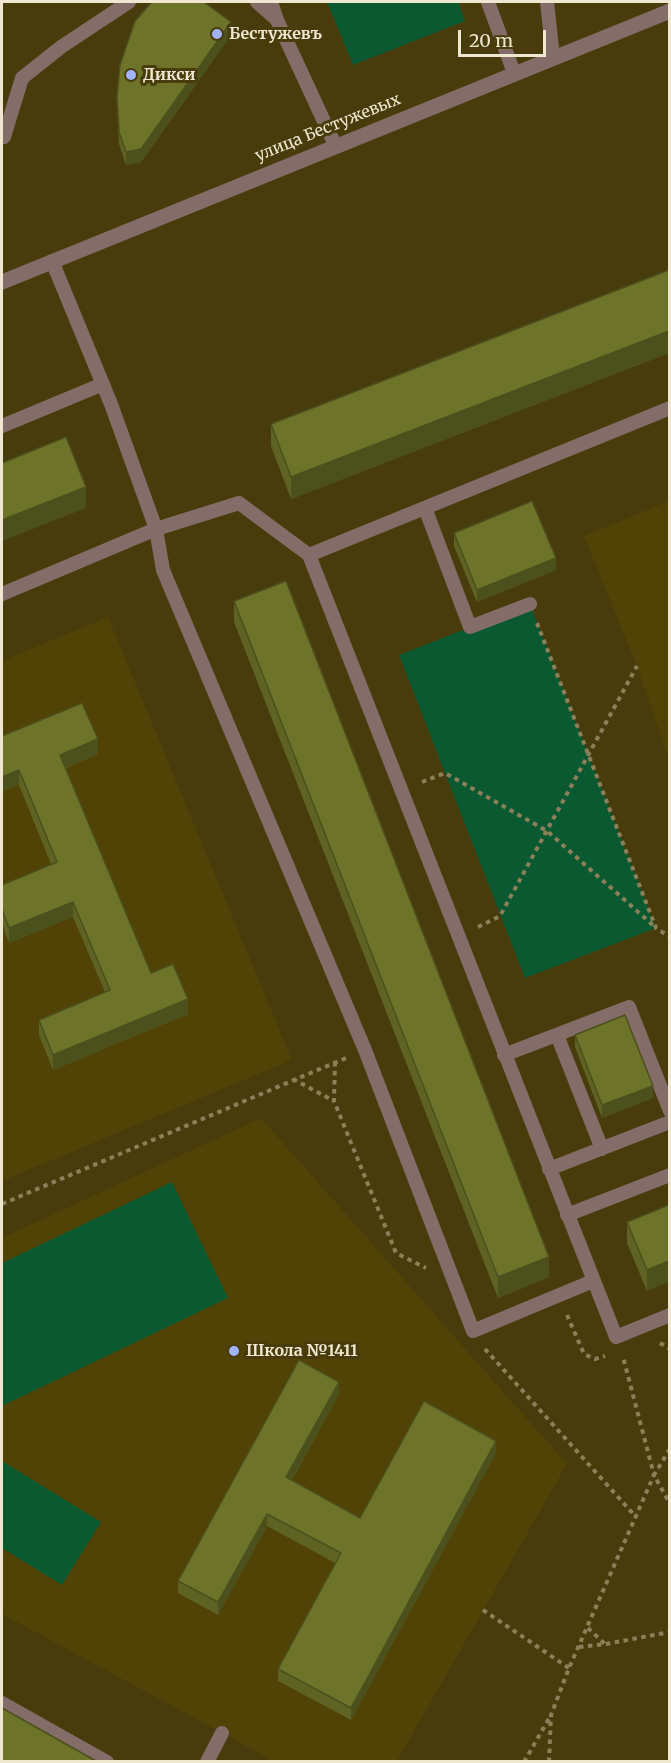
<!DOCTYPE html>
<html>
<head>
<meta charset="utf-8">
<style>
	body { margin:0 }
	#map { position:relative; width:671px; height:1763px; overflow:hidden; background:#493c0c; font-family:Merriweather,serif }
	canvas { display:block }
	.frame { position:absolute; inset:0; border:3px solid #efe7cf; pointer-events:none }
	.scale { position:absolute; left:458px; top:30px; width:88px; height:27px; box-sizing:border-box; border:3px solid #efe7cf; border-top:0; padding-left:8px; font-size:18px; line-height:21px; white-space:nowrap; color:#efe7cf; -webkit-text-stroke:4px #493c0c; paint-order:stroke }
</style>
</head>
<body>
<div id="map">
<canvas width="671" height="1763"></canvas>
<div class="frame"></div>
<div class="scale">20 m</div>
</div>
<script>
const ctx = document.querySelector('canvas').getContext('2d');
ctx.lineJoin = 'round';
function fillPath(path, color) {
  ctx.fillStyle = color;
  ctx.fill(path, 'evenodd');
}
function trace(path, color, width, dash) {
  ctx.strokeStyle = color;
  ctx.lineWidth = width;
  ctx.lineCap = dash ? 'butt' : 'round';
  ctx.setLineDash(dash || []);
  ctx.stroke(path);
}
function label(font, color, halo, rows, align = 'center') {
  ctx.font = font + ' Merriweather,serif';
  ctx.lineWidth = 6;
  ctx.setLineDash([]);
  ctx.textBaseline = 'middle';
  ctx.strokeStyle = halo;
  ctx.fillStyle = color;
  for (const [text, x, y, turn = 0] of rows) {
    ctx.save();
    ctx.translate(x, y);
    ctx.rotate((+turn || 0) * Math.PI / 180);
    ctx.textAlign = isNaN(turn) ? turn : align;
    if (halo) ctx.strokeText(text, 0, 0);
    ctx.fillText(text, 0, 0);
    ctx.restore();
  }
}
fillPath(new Path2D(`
	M 669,501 L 669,760 L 637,666 L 584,536 Z
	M 108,617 L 292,1060 L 2,1181 L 2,661 Z
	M 261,1118 L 567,1464 L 397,1761 L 274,1761 L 2,1614 L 2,1238 Z`), '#514205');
fillPath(new Path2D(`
	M 327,2 L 458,2 L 465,21 L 353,65 Z
	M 530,604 L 656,928 L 525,978 L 399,655 Z
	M 172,1182 L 228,1298 L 2,1406 L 2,1263 Z
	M 2,1461 L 101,1522 L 62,1585 L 2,1548 Z`), '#0b5930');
trace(new Path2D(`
	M 537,623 L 656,928 L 670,937
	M 422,782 L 445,773 L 547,831 L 655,927
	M 478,927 L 500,916 L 637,666
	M 335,1062 L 334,1101 L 396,1253 L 426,1268
	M 293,1079 L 334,1101
	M 2,1204 L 346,1058
	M 567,1315 L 584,1354 L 595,1359 L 605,1356
	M 660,1343 L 670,1349
	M 485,1349 L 636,1517
	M 670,1449 L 654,1475 L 670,1504
	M 483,1610 L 569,1668
	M 588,1628 L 605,1644
	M 579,1647 L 606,1644 L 670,1632
	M 524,1762 L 551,1715
	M 549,1762 L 551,1715 L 569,1668 L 654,1475 L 623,1357`), '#8b8059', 4, [4.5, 4.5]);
trace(new Path2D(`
	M 257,2 L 276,19
	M 271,2 L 277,20 L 335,145
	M 488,2 L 514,73
	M 547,2 L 553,57
	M 4,137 L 22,78 L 61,47 L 129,2
	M 52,261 L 111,404 L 156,529 L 163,570 L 365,1050 L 473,1331 L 593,1281
	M 2,426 L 103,384
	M 425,508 L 470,627 L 530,604
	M 309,555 L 670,408
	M 2,594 L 156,529 L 239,503 L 309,555 L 616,1337 L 670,1315
	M 557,1035 L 602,1149
	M 504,1055 L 629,1007 L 670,1111
	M 549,1169 L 670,1122
	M 567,1215 L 670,1175
	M 2,1703 L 107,1762
	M 207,1762 L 222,1733`), '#846d68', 14);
trace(new Path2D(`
	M 2,282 L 670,11`), '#846d68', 15);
fillPath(new Path2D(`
	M 231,35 L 141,162 L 126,165 L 119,144 L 117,97 Z
	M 669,270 L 669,353 L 291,499 L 271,446 L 271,424 Z
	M 454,533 L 556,570 L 477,602 L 454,546 Z
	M 234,601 L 549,1277 L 498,1298 L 234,622 Z
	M 2,736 L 98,754 L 66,768 L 151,973 L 188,1014 L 53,1070 L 39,1035 L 39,1020 L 105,992 L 73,917 L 9,943 L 2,924 L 2,885 L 51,864 L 19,785 Z
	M 575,1035 L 653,1098 L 602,1118 L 575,1047 Z
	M 669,1205 L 647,1291 L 627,1243 L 627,1222 Z
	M 339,1394 L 292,1480 L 360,1518 L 496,1453 L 351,1720 L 278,1681 L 278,1669 L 335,1563 L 267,1526 L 218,1615 L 178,1593 L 178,1581 Z`), '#5e6323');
fillPath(new Path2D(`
	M 231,22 L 231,35 L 141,162 L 126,165 L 126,152 Z
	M 669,331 L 669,353 L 291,499 L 291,477 Z
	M 86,487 L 86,508 L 2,541 L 2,520 Z
	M 556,558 L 556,570 L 477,602 L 477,590 Z
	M 98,739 L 98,754 L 60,770 L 60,755 Z
	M 19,770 L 19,785 L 2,792 L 2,777 Z
	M 73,902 L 73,917 L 9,943 L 9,928 Z
	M 188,999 L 188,1014 L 53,1070 L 53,1055 Z
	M 653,1086 L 653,1098 L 602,1118 L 602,1105 Z
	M 549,1257 L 549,1277 L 498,1298 L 498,1277 Z
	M 669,1261 L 669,1282 L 647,1291 L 647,1270 Z
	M 339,1382 L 339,1394 L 286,1490 L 286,1477 Z
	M 496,1441 L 496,1453 L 351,1720 L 351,1708 Z
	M 267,1514 L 267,1526 L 218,1615 L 218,1602 Z`), '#4c501d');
const building = new Path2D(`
	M 152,2 L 204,2 L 231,22 L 141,149 L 126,152 L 119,132 L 117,97 L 120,65 L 135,21 Z
	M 669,270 L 669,331 L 291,477 L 271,424 Z
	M 66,437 L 86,487 L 2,520 L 2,463 Z
	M 532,501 L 556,558 L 477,590 L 454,533 Z
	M 286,581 L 549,1257 L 498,1277 L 234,601 Z
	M 82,703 L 98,739 L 60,755 L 151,973 L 173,964 L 188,999 L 53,1055 L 39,1020 L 110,990 L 73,902 L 9,928 L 2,909 L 2,885 L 57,862 L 19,770 L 2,777 L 2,736 Z
	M 625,1015 L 653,1086 L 602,1105 L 575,1035 Z
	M 669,1205 L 669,1261 L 647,1270 L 627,1222 Z
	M 299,1360 L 339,1382 L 286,1477 L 360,1518 L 424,1401 L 496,1441 L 351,1708 L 278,1669 L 341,1553 L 267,1514 L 218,1602 L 178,1581 Z
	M 2,1708 L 96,1761 L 2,1761 Z`);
fillPath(building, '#6d7329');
trace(building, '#4c501d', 1.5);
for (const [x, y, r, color] of [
	[217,34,6,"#a1b3fd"],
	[131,75,6,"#a1b3fd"],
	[234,1351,6,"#a1b3fd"]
]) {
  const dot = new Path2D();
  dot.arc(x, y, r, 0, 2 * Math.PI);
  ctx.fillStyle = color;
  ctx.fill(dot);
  trace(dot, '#493c0c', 2);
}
label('bold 16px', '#efe7cf', '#493c0c', [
	["Бестужевъ",229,34],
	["Дикси",143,75],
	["Школа №1411",246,1351]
], 'left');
label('16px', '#efe7cf', '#493c0c', [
	["улица Бестужевых",328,128,-22]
]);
</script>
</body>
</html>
